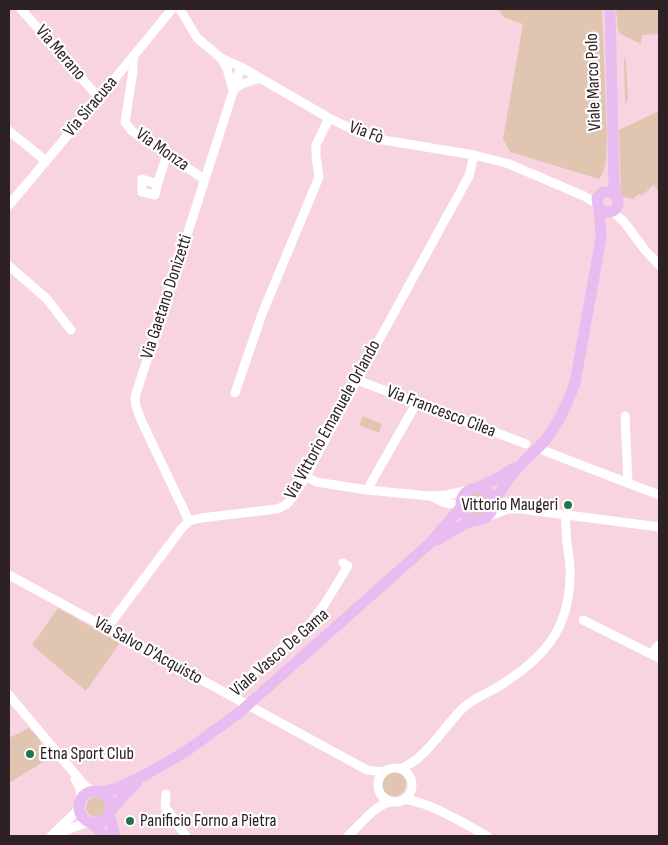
<!DOCTYPE html>
<html>
<head>
<meta charset="utf-8">
<style>
	body { margin:0 }
	#map { position:relative; width:668px; height:845px; overflow:hidden; background:#f7d4e0; font-family:"Sofia Sans Condensed",sans-serif }
	canvas { display:block }
	.frame { position:absolute; inset:0; border:10px solid #2e2126; pointer-events:none }
</style>
</head>
<body>
<div id="map">
<canvas width="668" height="845"></canvas>
<div class="frame"></div>
</div>
<script>
const ctx = document.querySelector('canvas').getContext('2d');
ctx.lineJoin = 'round';
function fillPath(path, color) {
  ctx.fillStyle = color;
  ctx.fill(path, 'evenodd');
}
function trace(path, color, width, dash) {
  ctx.strokeStyle = color;
  ctx.lineWidth = width;
  ctx.lineCap = dash ? 'butt' : 'round';
  ctx.setLineDash(dash || []);
  ctx.stroke(path);
}
function label(font, color, halo, rows, align = 'center') {
  ctx.font = font + ' "Sofia Sans Condensed",sans-serif';
  ctx.lineWidth = 4.5;
  ctx.setLineDash([]);
  ctx.textBaseline = 'middle';
  ctx.strokeStyle = halo;
  ctx.fillStyle = color;
  for (const [text, x, y, turn = 0] of rows) {
    ctx.save();
    ctx.translate(x, y);
    ctx.rotate((+turn || 0) * Math.PI / 180);
    ctx.textAlign = isNaN(turn) ? turn : align;
    if (halo) ctx.strokeText(text, 0, 0);
    ctx.fillText(text, 0, 0);
    ctx.restore();
  }
}
fillPath(new Path2D(`
	M 499,9 L 602,9 L 607,137 C 606,151 608,168 599,179 L 510,152 L 503,139 L 523,24 L 503,17 Z
	M 616,9 L 659,9 L 659,34 L 642,35 L 641,44 L 620,34 L 618,29 Z
	M 624,56 L 626,61 L 628,99 L 625,104 Z
	M 659,111 L 659,194 L 654,184 L 642,196 L 639,194 L 633,199 L 621,197 L 619,130 Z
	M 363,416 L 382,424 L 379,433 L 359,425 Z
	M466 503a12 12 0 1 1 24 0a12 12 0 1 1-24 0Z
	M 58,608 L 120,643 L 86,691 L 32,645 Z
	M 29,728 C 32,732 38,736 40,741 C 42,745 41,748 45,752 L 50,752 L 53,756 L 9,783 L 9,738 Z
	M382 784a12 12 0 1 1 24 0a12 12 0 1 1-24 0Z
	M86 807a10 10 0 1 1 20 0a10 10 0 1 1-20 0Z`), '#e0c6b1');
trace(new Path2D(`
	M 21,9 L 99,98
	M 180,9 L 197,38 L 221,58 L 241,67 L 329,118 L 360,133 L 377,139 L 474,155 L 509,164 L 584,196 L 597,204
	M 133,58 L 133,71 L 125,122 L 132,131 L 204,179
	M 221,58 L 227,69 L 233,90 L 242,84 L 260,78
	M 9,131 L 46,161
	M 157,184 L 142,179 L 142,192 L 155,195 C 158,180 162,169 167,155
	M 9,205 L 99,98 L 172,9
	M 612,211 L 624,222 L 645,250 L 659,265
	M 9,266 L 46,298 L 71,330
	M 357,380 L 526,444
	M 235,393 L 262,314 L 319,177 L 316,156 L 316,145 L 329,118
	M 625,416 L 628,483
	M 537,448 L 659,495
	M 306,476 L 316,482 L 367,490 L 430,496 L 447,495 L 469,490
	M 367,490 L 417,402
	M 432,497 L 445,503 L 461,505
	M 493,504 L 503,502 L 516,507
	M 484,518 L 508,509 L 521,509 L 659,527
	M 189,521 L 141,420 L 136,406 L 135,397 L 241,67
	M 9,575 L 367,770 L 384,772
	M 583,620 L 659,658
	M 107,628 L 182,528 L 189,521 L 201,518 L 277,509 L 286,505 L 292,498 L 306,476 L 357,380 L 469,176 L 474,155
	M 651,654 L 659,645
	M 229,694 L 310,624 L 324,605 L 348,566 L 343,563
	M 9,695 L 85,786 L 93,791
	M378 785a17 17 0 1 1 34 0a17 17 0 1 1-34 0Z
	M 400,769 C 426,759 443,728 462,709 C 472,699 485,694 498,687 C 503,684 508,680 513,677 C 551,650 569,623 570,576 C 571,565 568,553 567,542 C 566,533 566,524 565,515
	M 75,779 L 80,788 L 81,800
	M 166,794 L 165,807 L 186,836
	M 404,799 C 434,804 461,822 487,836
	M 56,834 L 88,822
	M 51,836 L 75,813 L 79,807
	M 348,836 C 359,826 375,805 390,802`), '#fff', 9);
trace(new Path2D(`
	M 610,9 L 614,185 C 615,190 618,196 618,201 C 619,214 604,215 598,206 L 597,198 L 603,192 L 611,192 L 617,197
	M461 504a16 16 0 1 1 32 0a16 16 0 1 1-32 0Z
	M 477,488 L 500,477 L 514,468
	M 493,502 C 502,489 511,474 523,462 C 531,454 540,447 547,438 C 560,421 568,402 575,383 L 601,238 L 599,208
	M 437,540 L 466,523 L 475,520
	M79 807a16 16 0 1 1 32 0a16 16 0 1 1-32 0Z
	M 100,792 L 115,789 L 145,775 L 185,752 L 240,712 L 429,544 L 461,507
	M 110,812 L 121,799 L 137,782
	M 109,813 L 115,836
	M 90,822 L 105,836`), '#e9bcf1', 11);
for (const [x, y, r, color] of [
	[568,505,5,"#1d774b"],
	[30,754,5,"#1d774b"],
	[130,821,5,"#1d774b"]
]) {
  const dot = new Path2D();
  dot.arc(x, y, r, 0, 2 * Math.PI);
  ctx.fillStyle = color;
  ctx.fill(dot);
  trace(dot, '#fff', 2);
}
label('18px', '#2e2126', '#fff', [
	["Via Merano",60,53,49],
	["Viale Marco Polo",594,82,-92],
	["Via Siracusa",91,107,-50],
	["Via Fò",366,133,20],
	["Via Monza",162,150,35],
	["Via Gaetano Donizetti",167,297,-72],
	["Via Francesco Cilea",441,412,21],
	["Via Vittorio Emanuele Orlando",333,420,-61],
	["Via Salvo D'Acquisto",148,651,29],
	["Viale Vasco De Gama",280,653,-41]
]);
label('18px', '#2e2126', '#fff', [
	["Vittorio Maugeri",558,505,"right"],
	["Etna Sport Club",40,754],
	["Panificio Forno a Pietra",140,821]
], 'left');
</script>
</body>
</html>
